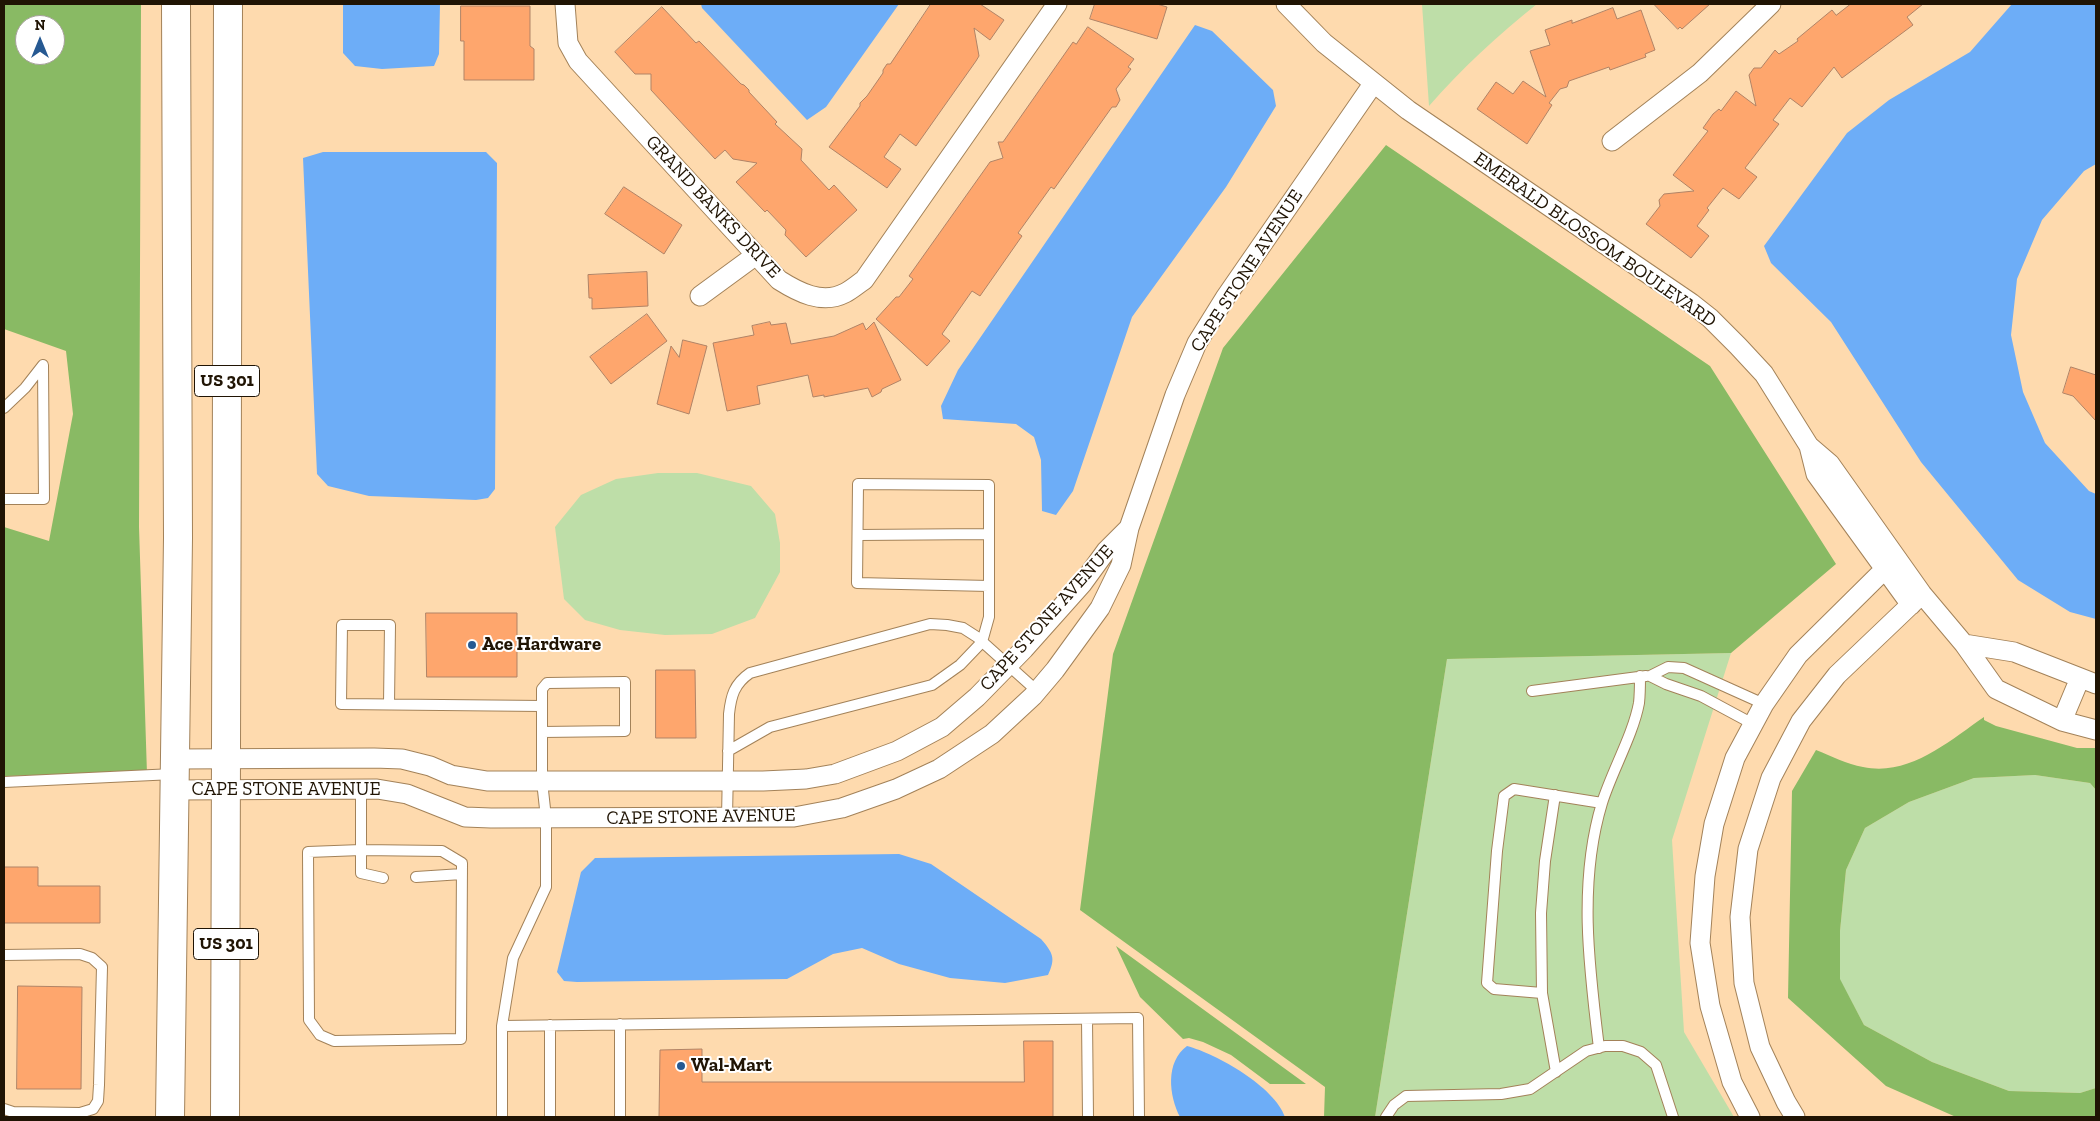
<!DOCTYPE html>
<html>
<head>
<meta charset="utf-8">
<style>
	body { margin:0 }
	#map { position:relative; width:2100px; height:1121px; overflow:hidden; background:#fedaae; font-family:"Zilla Slab",serif }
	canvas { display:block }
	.frame { position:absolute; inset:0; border:5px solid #201404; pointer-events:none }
	.north { position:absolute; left:15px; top:15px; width:50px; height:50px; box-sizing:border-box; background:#fff; border:1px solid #a6a19b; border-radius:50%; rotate:0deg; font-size:14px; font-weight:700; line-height:20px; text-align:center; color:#201404 }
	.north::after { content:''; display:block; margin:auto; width:18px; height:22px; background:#265992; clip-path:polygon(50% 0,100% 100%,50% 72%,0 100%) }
</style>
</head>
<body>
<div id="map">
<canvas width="2100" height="1121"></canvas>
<div class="frame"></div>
<div class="north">N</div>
</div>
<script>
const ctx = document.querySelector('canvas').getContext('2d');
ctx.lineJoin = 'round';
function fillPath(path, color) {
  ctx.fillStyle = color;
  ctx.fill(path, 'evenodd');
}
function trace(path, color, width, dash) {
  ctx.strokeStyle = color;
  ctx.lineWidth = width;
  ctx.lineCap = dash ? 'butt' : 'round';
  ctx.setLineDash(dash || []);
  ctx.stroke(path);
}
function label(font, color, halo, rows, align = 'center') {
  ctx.font = font + ' "Zilla Slab",serif';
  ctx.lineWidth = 4;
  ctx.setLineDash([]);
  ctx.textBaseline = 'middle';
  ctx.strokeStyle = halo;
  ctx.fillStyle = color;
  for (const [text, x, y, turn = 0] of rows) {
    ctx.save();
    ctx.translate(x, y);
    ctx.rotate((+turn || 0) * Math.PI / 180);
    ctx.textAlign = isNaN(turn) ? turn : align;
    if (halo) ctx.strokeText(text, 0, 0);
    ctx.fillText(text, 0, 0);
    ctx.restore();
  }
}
fillPath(new Path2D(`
	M 1422,4 L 1537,4 C 1498,35 1462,68 1429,106 Z
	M 658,473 L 697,473 L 751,486 L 775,514 L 780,543 L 780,572 L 755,618 L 712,634 L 665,635 L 620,630 L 585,620 L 564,599 L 555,527 L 581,495 L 616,479 Z
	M 1731,653 L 1672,840 L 1684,1032 L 1734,1117 L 1375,1117 L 1447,659 Z
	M 2035,775 L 2090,783 L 2096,790 L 2096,1088 L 2080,1093 L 2009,1091 L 1932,1062 L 1864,1025 L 1840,980 L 1840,931 L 1846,870 L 1865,828 L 1909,802 L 1974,778 Z`), '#bedea8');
fillPath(new Path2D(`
	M 4,4 L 141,4 L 139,527 L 147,774 L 4,776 L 4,527 L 49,541 L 73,414 L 66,351 L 4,329 ZM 25,25 L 55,25 L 55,55 L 25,55 Z
	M 1386,145 L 1710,366 L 1836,564 L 1731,653 L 1447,659 L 1375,1117 L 1324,1117 L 1325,1087 L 1080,910 L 1113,654 L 1223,348 Z
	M 1984,717 L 1984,720 L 1996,726 L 2077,748 L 2096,748 L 2096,790 L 2090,783 L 2035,775 L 1974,778 L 1909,802 L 1865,828 L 1846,870 L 1840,931 L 1840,979 L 1864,1025 L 1932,1062 L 2009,1091 L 2080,1093 L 2096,1088 L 2096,1117 L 1956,1117 L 1886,1086 L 1788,998 L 1792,791 L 1816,750 C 1831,756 1847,764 1863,767 C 1909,777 1949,741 1984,717 Z
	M 1116,946 L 1306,1084 L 1270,1084 L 1231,1055 L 1203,1042 L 1189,1038 L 1183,1039 L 1140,997 Z`), '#89ba64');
fillPath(new Path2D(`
	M 343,4 L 440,4 L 439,54 L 434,66 L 382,69 L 355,66 L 343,53 Z
	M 701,4 L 899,4 L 826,107 L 807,120 L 702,8 Z
	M 2012,4 L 2096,4 L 2096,164 L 2084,171 L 2042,220 L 2017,279 L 2011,335 L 2023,392 L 2045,443 L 2089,491 L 2096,494 L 2096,619 L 2070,612 L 2018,580 L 1921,462 L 1831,322 L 1771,263 L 1764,246 L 1847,133 L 1889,100 L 1970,52 Z
	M 1195,25 L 1212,31 L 1273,90 L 1276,106 L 1226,187 L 1132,317 L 1073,491 L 1056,515 L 1042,511 L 1041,460 L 1034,437 L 1016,424 L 943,419 L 941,406 L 958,370 Z
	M 323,152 L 486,152 L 497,163 L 495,489 L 488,498 L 476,500 L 369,496 L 328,486 L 317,474 L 303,158 Z
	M 899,854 L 931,864 L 1041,939 C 1053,953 1056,958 1048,975 L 1005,983 L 950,978 L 899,964 L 862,948 L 833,954 L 787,979 L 577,982 L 564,981 L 557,972 L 581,872 L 595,858 Z
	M 1187,1046 C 1217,1054 1275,1087 1285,1117 L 1180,1117 C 1169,1096 1165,1062 1187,1046 Z`), '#6dadf7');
const building = new Path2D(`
	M 931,4 L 980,4 L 1004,20 L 990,40 L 974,28 L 979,56 L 976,61 L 916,146 L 900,134 L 884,157 L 901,169 L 887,188 L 829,147 L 860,106 L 860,103 L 867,96 L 883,73 L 883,70 L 887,64 L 890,64 Z
	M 1095,4 L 1157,4 L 1167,7 L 1157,39 L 1090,19 Z
	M 1654,4 L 1710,4 L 1682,29 L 1680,27 L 1678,29 Z
	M 1851,4 L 1923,4 L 1907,17 L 1913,25 L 1842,78 L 1834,67 L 1802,107 L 1790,98 L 1773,120 L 1779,124 L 1745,168 L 1757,177 L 1739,199 L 1723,188 L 1707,208 L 1709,210 L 1697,226 L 1709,236 L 1691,258 L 1646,224 L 1660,206 L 1659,200 L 1664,194 L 1694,191 L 1673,175 L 1708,131 L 1703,128 L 1713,114 L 1719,109 L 1721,111 L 1736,91 L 1756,106 L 1749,75 L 1754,68 L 1761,68 L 1775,50 L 1779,54 L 1798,41 L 1797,39 L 1832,10 L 1836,15 Z
	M 461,6 L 530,6 L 530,46 L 534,49 L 534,80 L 464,80 L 464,41 L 461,41 Z
	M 662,7 L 696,43 L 699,41 L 741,84 L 744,85 L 749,90 L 749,92 L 777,122 L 775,124 L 802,149 L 801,160 L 829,190 L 834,185 L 857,210 L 806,257 L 785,235 L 786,230 L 767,210 L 765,212 L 736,182 L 757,163 L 733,159 L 725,150 L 715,159 L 651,90 L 651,74 L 635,74 L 615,52 Z
	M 1613,8 L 1617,19 L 1641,10 L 1655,50 L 1645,54 L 1646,57 L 1610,70 L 1609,67 L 1569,81 L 1567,87 L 1560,89 L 1549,103 L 1552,105 L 1527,144 L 1477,109 L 1496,82 L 1513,94 L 1523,81 L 1546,97 L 1530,51 L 1550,45 L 1545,30 L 1572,20 L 1572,23 Z
	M 1088,27 L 1134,59 L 1128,67 L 1131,69 L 1116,89 L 1120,100 L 1116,107 L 1112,107 L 1054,189 L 1051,187 L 1018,233 L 1022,236 L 980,296 L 972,291 L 942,334 L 950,341 L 927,366 L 876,319 L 896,297 L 899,297 L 913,279 L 909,276 L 990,162 L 1003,158 L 998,142 L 1003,142 L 1073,42 L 1076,44 Z
	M 624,187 L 682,225 L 664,254 L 605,214 Z
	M 647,272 L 648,306 L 592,309 L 592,298 L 589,298 L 588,275 Z
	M 647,314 L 667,341 L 611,384 L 590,357 Z
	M 770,322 L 771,325 L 786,323 L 791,344 L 834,336 L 863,323 L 866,330 L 874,322 L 901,380 L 882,389 L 881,392 L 872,397 L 868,388 L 824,397 L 824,395 L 813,397 L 808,375 L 757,386 L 760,404 L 727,411 L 713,343 L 754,335 L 752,326 Z
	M 683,340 L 707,346 L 689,414 L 657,404 L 671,346 L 679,357 Z
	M 2071,367 L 2096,375 L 2096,421 L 2073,396 L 2063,393 Z
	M 426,613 L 517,613 L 517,677 L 427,677 Z
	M 656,670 L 695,670 L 696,738 L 656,738 Z
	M 4,867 L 38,867 L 38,886 L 100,886 L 100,923 L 4,923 Z
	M 18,986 L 82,987 L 81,1089 L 17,1089 Z
	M 1024,1041 L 1053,1041 L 1053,1117 L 659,1117 L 660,1050 L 702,1049 L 702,1082 L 1024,1082 Z`);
fillPath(building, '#fea66d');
trace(building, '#b08366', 1);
const lane = new Path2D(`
	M 4,408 L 25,388 L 43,365 L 44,499 L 4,499
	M 858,535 L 989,534
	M 1532,691 L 1646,676
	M 389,704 L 390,625 L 342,625 L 341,704 L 542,706
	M 1753,724 L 1701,696 L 1666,684 L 1650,676 L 1668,667 L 1684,668 L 1764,704
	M 728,751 L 770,727 L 932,685 L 960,665 L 982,642 L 989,617 L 989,485 L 858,484 L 857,583 L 989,586
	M 4,782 L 174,774
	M 361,789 L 361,850 L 308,852 L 309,1020 L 320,1035 L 334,1041 L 461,1039 L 462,863 L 442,851 L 361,850 L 361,873 L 383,878
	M 1555,795 L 1545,861 L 1541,913 L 1542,993 L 1494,989 L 1487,983 L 1497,851 L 1504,796 L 1514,789 L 1602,803
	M 727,818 L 729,714 C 731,696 734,684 750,673 L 930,624 L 947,625 L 963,628 L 977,637 L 1037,691
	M 416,877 L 462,874
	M 4,955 L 80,954 L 92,958 L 102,967 L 99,1085 L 98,1101 L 93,1109 L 80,1113 L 13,1112 L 4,1109
	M 1542,993 L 1556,1072
	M 1087,1019 L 1088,1117
	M 620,1024 L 620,1117
	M 502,1026 L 513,958 L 546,887 L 546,818 L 542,781 L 542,689 L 547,683 L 625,682 L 625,731 L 542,732
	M 1599,1048 C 1589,967 1578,882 1602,803 C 1612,771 1633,735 1639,703 C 1640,694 1640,685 1640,676
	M 502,1117 L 502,1026 L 1138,1018 L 1139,1117
	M 550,1117 L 550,1025
	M 1386,1117 L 1394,1105 L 1406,1096 L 1501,1094 L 1530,1089 L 1586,1051 L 1605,1046 L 1623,1046 L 1641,1052 L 1656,1065 L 1673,1117`);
const street = new Path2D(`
	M 565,4 L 568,43 L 578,61 L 779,280 C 798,292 822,305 845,293 C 851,290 858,284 864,280 L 1057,4
	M 1286,4 L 1324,43 L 1408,110 L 1691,303 L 1710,318 L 1738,346 L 1764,374 L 1809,446 L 1816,474 L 1911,605
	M 1612,141 L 1700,73 L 1771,4
	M 700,296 L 756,255
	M 1809,446 L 1830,464 L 1922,594 L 1964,644 L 1996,689 L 2062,721 L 2096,730
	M 1964,644 L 2014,652 L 2096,684
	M 2062,721 L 2080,678
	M 176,759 L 374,758 L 402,759 L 430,766 L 451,775 L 487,781 L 763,781 L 806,779 L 835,774 L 897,751 L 942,727 L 977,697 L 1024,649 L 1082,584 L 1106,551 L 1129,528
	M 174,790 L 377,789 L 407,794 L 465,817 L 491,818 L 794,817 L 842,808 L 896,789 L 939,769 L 992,734 L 1033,696 L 1055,670 L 1100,608 L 1121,565 L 1129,528 L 1175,395 L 1197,343 L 1225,298 L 1373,84
	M 1750,1117 L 1732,1082 L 1710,1006 L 1700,943 L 1705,876 L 1714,824 L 1735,758 L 1764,704 L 1798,655 L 1885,569 L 1898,560
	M 1795,1117 L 1786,1102 L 1760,1047 L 1744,983 L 1740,917 L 1748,849 L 1771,778 L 1801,721 L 1837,675 L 1922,594`);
const primary = new Path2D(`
	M 170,1117 L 178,538 L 176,4
	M 225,1117 L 228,4`);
trace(lane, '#a38259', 12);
trace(street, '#a38259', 21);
trace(primary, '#a38259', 30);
trace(lane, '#fff', 10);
trace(street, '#fff', 19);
trace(primary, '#fff', 28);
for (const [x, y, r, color] of [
	[472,645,5,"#265992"],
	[681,1066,5,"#265992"]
]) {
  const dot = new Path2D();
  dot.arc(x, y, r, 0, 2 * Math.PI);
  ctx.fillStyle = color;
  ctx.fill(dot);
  trace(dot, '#fff', 2);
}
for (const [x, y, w] of [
	[227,381,65],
	[226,944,65]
]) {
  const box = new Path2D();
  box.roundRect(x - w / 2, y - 15.5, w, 31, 4);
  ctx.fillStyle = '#fff';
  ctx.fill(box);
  trace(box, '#201404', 1);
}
label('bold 18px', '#201404', null, [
	["US 301",227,381],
	["US 301",226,944]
]);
label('19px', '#201404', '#fff', [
	["GRAND BANKS DRIVE",713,207,47],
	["EMERALD BLOSSOM BOULEVARD",1595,240,35],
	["CAPE STONE AVENUE",1247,271,-57],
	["CAPE STONE AVENUE",1047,618,-48],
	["CAPE STONE AVENUE",286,790],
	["CAPE STONE AVENUE",701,817,-1]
]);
label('bold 19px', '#201404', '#fff', [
	["Ace Hardware",482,645],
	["Wal-Mart",691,1066]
], 'left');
</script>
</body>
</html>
